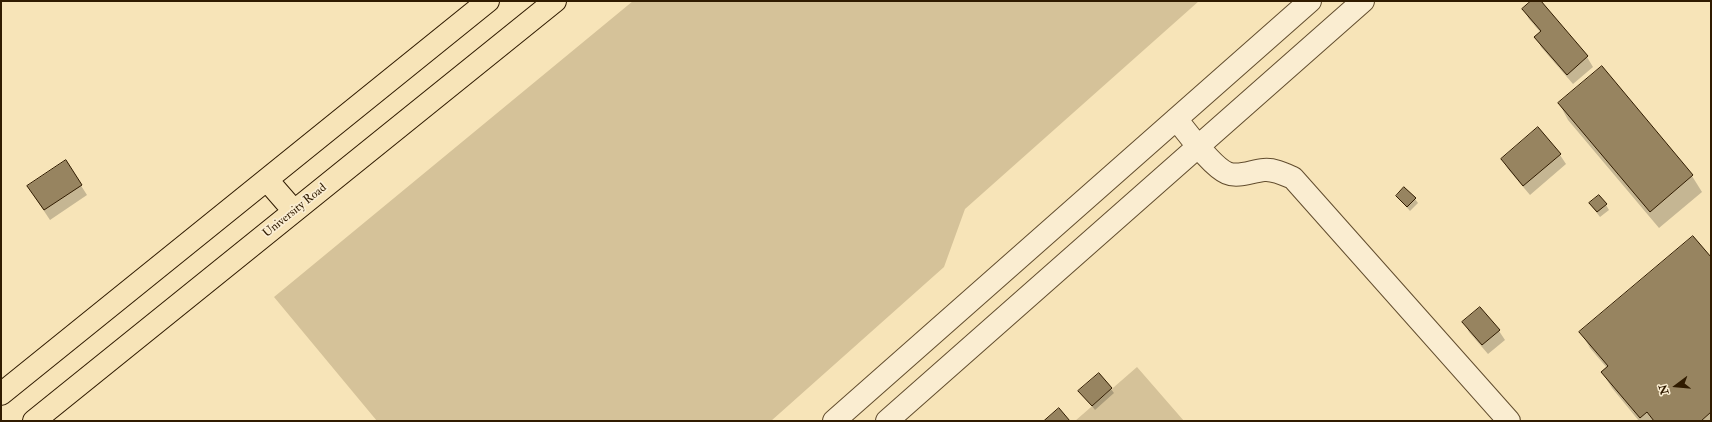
<!DOCTYPE html>
<html>
<head>
<meta charset="utf-8">
<style>
	body { margin:0 }
	#map { position:relative; width:1712px; height:422px; overflow:hidden; background:#f7e4b8; font-family:"IM FELL Double Pica",serif }
	canvas { display:block }
	.frame { position:absolute; inset:0; border:2px solid #301b00; pointer-events:none }
	.north { position:absolute; left:1656px; top:366px; width:40px; height:40px; -webkit-text-stroke:3px #faedd1; paint-order:stroke; rotate:254deg; font-size:11px; font-weight:700; line-height:16px; text-align:center; color:#301b00 }
	.north::after { content:''; display:block; margin:auto; width:14px; height:18px; background:#301b00; clip-path:polygon(50% 0,100% 100%,50% 72%,0 100%) }
</style>
</head>
<body>
<div id="map">
<canvas width="1712" height="422"></canvas>
<div class="frame"></div>
<div class="north">N</div>
</div>
<script>
const ctx = document.querySelector('canvas').getContext('2d');
ctx.lineJoin = 'round';
function fillPath(path, color) {
  ctx.fillStyle = color;
  ctx.fill(path, 'evenodd');
}
function trace(path, color, width, dash) {
  ctx.strokeStyle = color;
  ctx.lineWidth = width;
  ctx.lineCap = dash ? 'butt' : 'round';
  ctx.setLineDash(dash || []);
  ctx.stroke(path);
}
function label(font, color, halo, rows, align = 'center') {
  ctx.font = font + ' "IM FELL Double Pica",serif';
  ctx.lineWidth = 3.5;
  ctx.setLineDash([]);
  ctx.textBaseline = 'middle';
  ctx.strokeStyle = halo;
  ctx.fillStyle = color;
  for (const [text, x, y, turn = 0] of rows) {
    ctx.save();
    ctx.translate(x, y);
    ctx.rotate((+turn || 0) * Math.PI / 180);
    ctx.textAlign = isNaN(turn) ? turn : align;
    if (halo) ctx.strokeText(text, 0, 0);
    ctx.fillText(text, 0, 0);
    ctx.restore();
  }
}
fillPath(new Path2D(`
	M 633,1 L 1199,1 L 965,209 L 944,267 L 771,421 L 377,421 L 274,297 Z
	M 1137,367 L 1184,421 L 1075,421 Z`), '#d5c299');
fillPath(new Path2D(`
	M 1533,1 L 1540,1 L 1587,57 L 1593,67 L 1573,84 L 1541,47 L 1536,37 L 1541,33 L 1529,19 L 1523,9 Z
	M 1602,67 L 1692,176 L 1702,192 L 1659,228 L 1568,120 L 1559,103 Z
	M 1560,155 L 1566,164 L 1530,195 L 1508,169 L 1502,159 Z
	M 66,162 L 87,195 L 50,220 L 34,196 Z
	M 1397,196 L 1415,199 L 1418,203 L 1410,211 Z
	M 1590,204 L 1606,205 L 1609,210 L 1600,217 Z
	M 1711,259 L 1711,421 L 1639,421 L 1612,388 L 1602,372 L 1607,368 L 1590,348 L 1581,332 Z
	M 1464,322 L 1499,331 L 1505,340 L 1488,354 L 1469,332 Z
	M 1099,374 L 1114,393 L 1095,410 L 1080,391 Z`), '#0003');
const building = new Path2D(`
	M 1531,1 L 1541,1 L 1588,56 L 1567,75 L 1534,37 L 1541,31 L 1522,9 Z
	M 1602,66 L 1693,175 L 1650,212 L 1558,103 Z
	M 1538,127 L 1561,154 L 1523,186 L 1501,159 Z
	M 66,160 L 82,185 L 44,210 L 27,186 Z
	M 1404,187 L 1416,198 L 1407,207 L 1396,196 Z
	M 1599,195 L 1607,204 L 1597,212 L 1589,203 Z
	M 1693,236 L 1711,257 L 1711,412 L 1701,421 L 1654,421 L 1647,412 L 1640,418 L 1601,372 L 1608,366 L 1579,332 Z
	M 1480,307 L 1500,330 L 1482,345 L 1462,322 Z
	M 1099,373 L 1112,388 L 1092,406 L 1078,391 Z
	M 1059,408 L 1070,421 L 1044,421 Z`);
fillPath(building, '#978460');
trace(building, '#301b00', 1);
const minor = new Path2D(`
	M 1176,119 C 1188,133 1211,166 1227,173 C 1238,178 1252,171 1264,170 C 1274,169 1284,174 1293,178 L 1509,421
	M 834,421 L 1310,1
	M 887,421 L 1363,1`);
const trunk = new Path2D(`
	M 267,180 L 294,211
	M 1,394 L 488,1
	M 34,421 L 555,1`);
trace(minor, '#624d2e', 24);
trace(trunk, '#301b00', 24);
trace(minor, '#faedd1', 22);
trace(trunk, '#f7e4b8', 22);
label('12px', '#301b00', '#faedd1', [
	["University Road",295,211,-39]
]);
</script>
</body>
</html>
